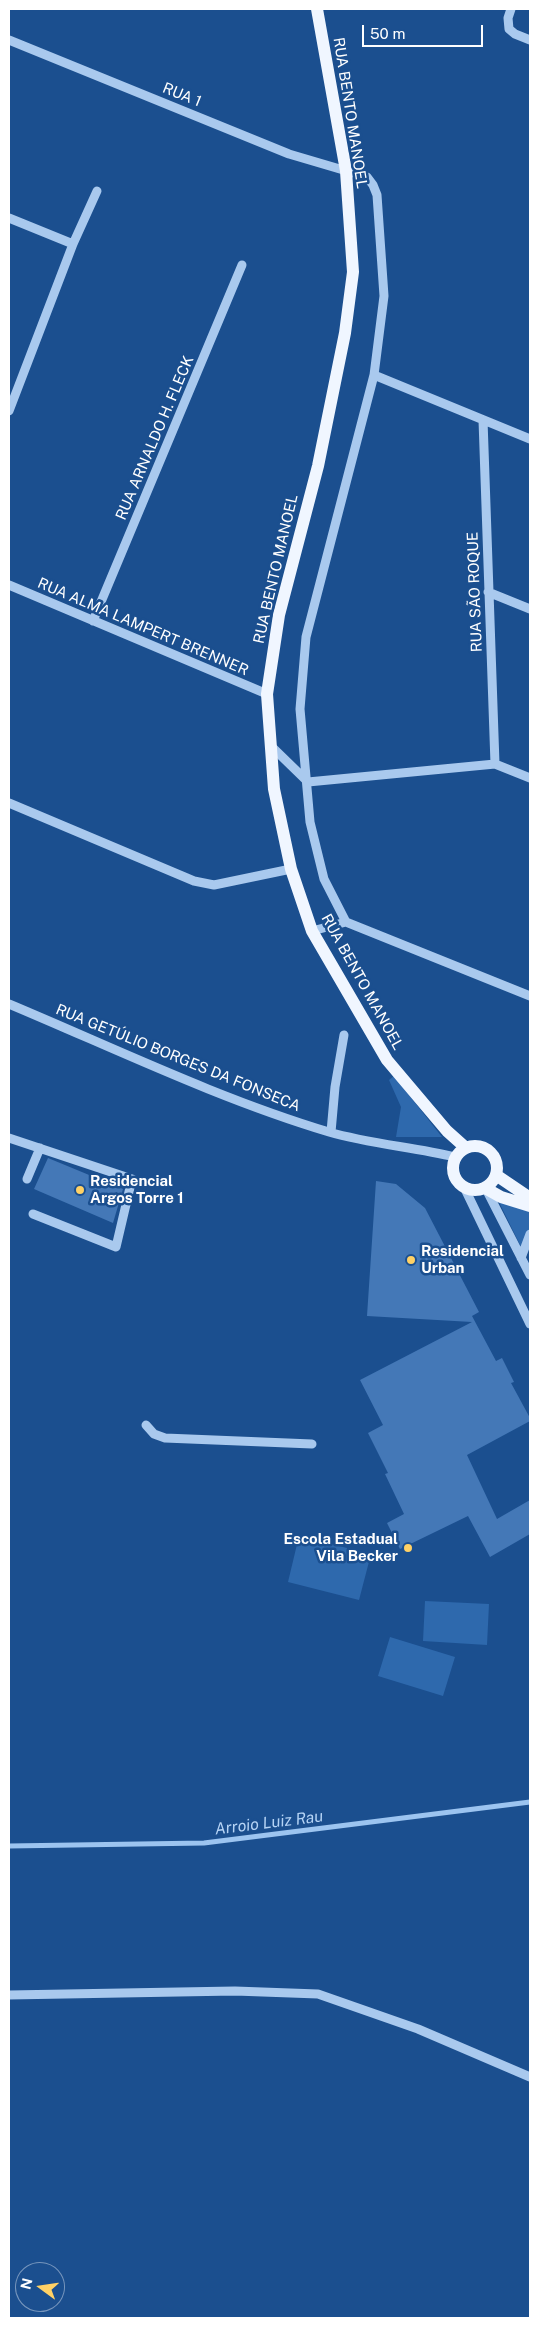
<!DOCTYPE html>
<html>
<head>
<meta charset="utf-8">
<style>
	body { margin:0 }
	#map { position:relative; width:539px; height:2327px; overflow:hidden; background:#1b4f8f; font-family:"Public Sans",sans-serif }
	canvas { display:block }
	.frame { position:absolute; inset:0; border:10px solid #fff; pointer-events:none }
	.north { position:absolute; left:15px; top:2262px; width:50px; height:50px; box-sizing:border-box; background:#1b4f8f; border:1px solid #7695bc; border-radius:50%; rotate:284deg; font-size:14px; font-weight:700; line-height:20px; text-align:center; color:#fff }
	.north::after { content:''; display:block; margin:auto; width:18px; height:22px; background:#ffd166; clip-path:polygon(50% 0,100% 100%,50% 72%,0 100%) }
	.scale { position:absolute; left:362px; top:25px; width:121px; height:22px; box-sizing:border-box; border:2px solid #fff; border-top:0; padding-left:6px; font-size:15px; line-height:18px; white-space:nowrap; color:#fff; -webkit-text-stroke:4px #1b4f8f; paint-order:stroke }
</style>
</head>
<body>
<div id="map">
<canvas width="539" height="2327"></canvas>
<div class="frame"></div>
<div class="north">N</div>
<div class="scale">50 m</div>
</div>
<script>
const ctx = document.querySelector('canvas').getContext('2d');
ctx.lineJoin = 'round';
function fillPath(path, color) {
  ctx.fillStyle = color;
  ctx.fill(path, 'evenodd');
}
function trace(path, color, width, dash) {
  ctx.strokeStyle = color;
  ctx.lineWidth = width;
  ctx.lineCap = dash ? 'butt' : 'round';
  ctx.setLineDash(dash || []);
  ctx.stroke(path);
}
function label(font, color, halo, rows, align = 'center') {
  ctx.font = font + ' "Public Sans",sans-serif';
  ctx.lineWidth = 5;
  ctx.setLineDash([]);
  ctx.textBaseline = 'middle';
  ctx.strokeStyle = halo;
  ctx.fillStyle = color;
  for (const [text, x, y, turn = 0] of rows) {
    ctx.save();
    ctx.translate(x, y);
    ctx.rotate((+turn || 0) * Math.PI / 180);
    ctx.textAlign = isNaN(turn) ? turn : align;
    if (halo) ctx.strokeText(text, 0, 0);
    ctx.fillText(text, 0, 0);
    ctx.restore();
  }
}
fillPath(new Path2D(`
	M 394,1076 L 442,1137 L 396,1137 L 401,1107 L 389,1080 Z
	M 498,1200 L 530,1210 L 530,1228 L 521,1247 Z
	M 299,1536 L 371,1554 L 359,1600 L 288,1582 Z
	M 425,1601 L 489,1604 L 487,1645 L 423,1641 Z
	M 390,1637 L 455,1657 L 443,1696 L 378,1676 Z`), '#2e69ad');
trace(new Path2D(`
	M 9,1846 L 204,1843 L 530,1802`), '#9cc4f0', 5);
fillPath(new Path2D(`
	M 48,1158 L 123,1189 L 113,1223 L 34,1189 Z
	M 376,1181 L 396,1184 L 425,1208 L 479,1312 L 472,1316 L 496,1361 L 502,1358 L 514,1382 L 511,1383 L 530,1418 L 530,1421 L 467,1455 L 497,1519 L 530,1500 L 530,1534 L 490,1557 L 468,1516 L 400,1549 L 387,1523 L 404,1514 L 385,1474 L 388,1473 L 368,1433 L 383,1425 L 360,1380 L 472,1322 L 367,1316 Z`), '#4478b7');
trace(new Path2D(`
	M 511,9 L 508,18 L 509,29 L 515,34 L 530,40
	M 9,40 L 289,154 L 367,177 L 373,185 L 377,195 L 384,296 L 374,375 L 306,637 L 300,709 L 310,822 L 324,879 L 346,922
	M 9,218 L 73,244
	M 374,375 L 530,439
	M 9,411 L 73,244 L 97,191
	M 483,420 L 495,764
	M 9,585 L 267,694
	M 488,592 L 530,609
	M 93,621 L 242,265
	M 271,746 L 308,782
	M 308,782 L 495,764 L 530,778
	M 9,803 L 194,881 L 214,885 L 291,869
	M 312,931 L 346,922 L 530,996
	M 9,1004 C 114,1048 219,1099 329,1132 C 370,1144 414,1147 455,1157
	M 331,1132 L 335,1087 L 344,1035
	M 9,1138 L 132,1179 L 116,1247 L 33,1214
	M 27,1179 L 40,1148
	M 465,1189 L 530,1324
	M 486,1189 L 530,1275
	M 521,1258 L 530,1234
	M 146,1425 L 154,1434 L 165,1438 L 312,1444
	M 9,1995 L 235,1991 L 318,1994 L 418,2029 L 530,2077`), '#a9c9ee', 9);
trace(new Path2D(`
	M 317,9 L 346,171 L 353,272 L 345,333 L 318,466 L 279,615 L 267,694 L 274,789 L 291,869 L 312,931 L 387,1060 L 447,1131 L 466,1148
	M453 1168a22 22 0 1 1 44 0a22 22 0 1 1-44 0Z
	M 496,1175 L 530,1198
	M 485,1188 L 501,1197 L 530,1206`), '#f0f6ff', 12);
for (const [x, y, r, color] of [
	[80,1190,5,"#ffd166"],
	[411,1260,5,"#ffd166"],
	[408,1548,5,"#ffd166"]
]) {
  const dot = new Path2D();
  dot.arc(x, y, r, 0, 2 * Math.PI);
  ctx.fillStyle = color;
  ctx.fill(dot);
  trace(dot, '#1b4f8f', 2);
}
label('15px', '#fff', '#1b4f8f', [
	["RUA 1",182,95,22],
	["RUA BENTO MANOEL",350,113,81],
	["RUA ARNALDO H. FLECK",155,438,-67],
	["RUA BENTO MANOEL",276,569,-77],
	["RUA SÃO ROQUE",475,592,-92],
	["RUA ALMA LAMPERT BRENNER",143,627,23],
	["RUA BENTO MANOEL",362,982,61],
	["RUA GETÚLIO BORGES DA FONSECA",178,1058,22]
]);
label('bold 15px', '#fff', '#1b4f8f', [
	["Residencial",90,1181],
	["Argos Torre 1",90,1198],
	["Residencial",421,1251],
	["Urban",421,1268],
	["Escola Estadual",398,1539,"right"],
	["Vila Becker",398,1556,"right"]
], 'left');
label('italic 16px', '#b5d3f5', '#1b4f8f', [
	["Arroio Luiz Rau",269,1823,-7]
]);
</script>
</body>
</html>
